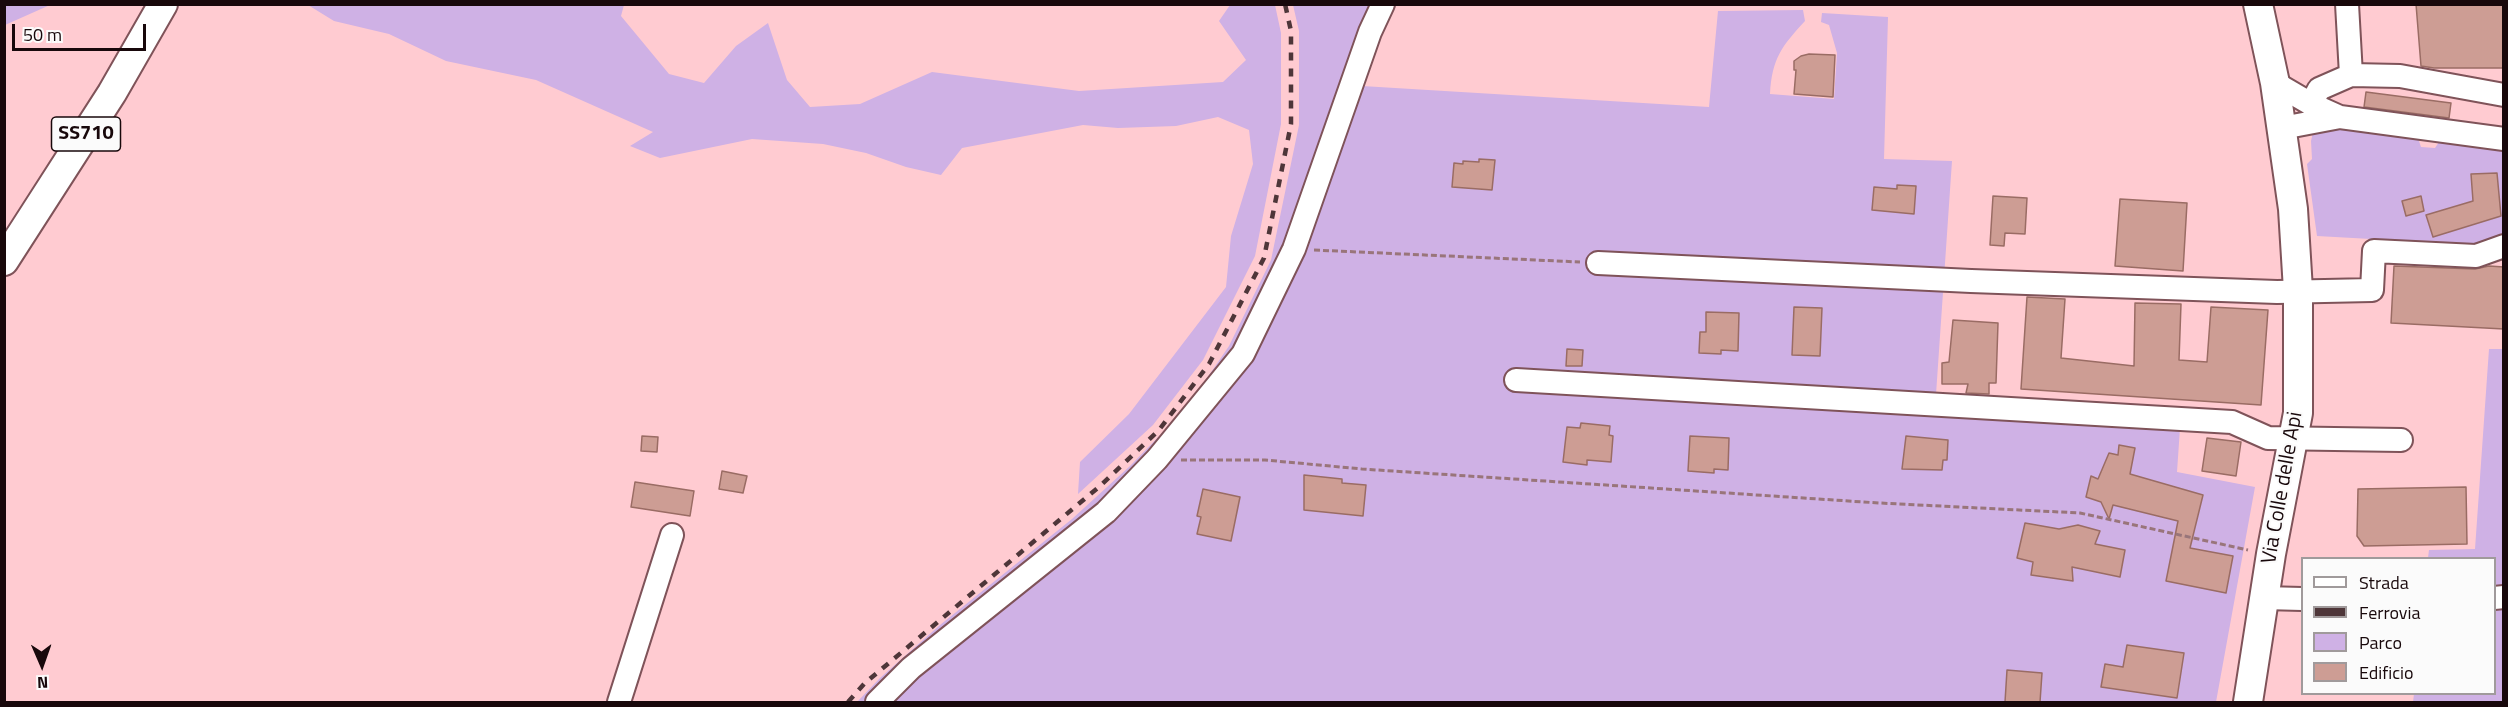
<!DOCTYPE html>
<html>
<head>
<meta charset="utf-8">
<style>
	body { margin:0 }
	#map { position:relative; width:2508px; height:707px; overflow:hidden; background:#ffcbd1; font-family:"Titillium Web",sans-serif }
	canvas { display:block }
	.frame { position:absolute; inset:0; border:6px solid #18080b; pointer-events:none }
	.legend { position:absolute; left:2301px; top:557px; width:195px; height:138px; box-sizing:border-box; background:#fbfbfb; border:2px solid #a09a9b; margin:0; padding:8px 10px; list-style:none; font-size:18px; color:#18080b }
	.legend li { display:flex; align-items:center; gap:12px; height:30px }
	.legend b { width:30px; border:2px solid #a09a9b }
	.north { position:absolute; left:12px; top:635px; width:60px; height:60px; -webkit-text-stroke:4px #fbfbfb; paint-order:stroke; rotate:178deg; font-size:16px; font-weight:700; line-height:24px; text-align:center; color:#18080b }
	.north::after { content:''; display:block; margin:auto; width:21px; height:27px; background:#18080b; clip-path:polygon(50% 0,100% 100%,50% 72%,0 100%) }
	.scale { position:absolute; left:12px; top:24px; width:134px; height:27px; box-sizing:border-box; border:3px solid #18080b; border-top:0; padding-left:8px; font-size:18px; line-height:21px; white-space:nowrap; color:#18080b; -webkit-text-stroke:4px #fbfbfb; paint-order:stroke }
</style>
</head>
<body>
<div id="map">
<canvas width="2508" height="707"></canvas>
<div class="frame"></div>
<ul class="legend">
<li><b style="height:8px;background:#fff"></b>Strada</li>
<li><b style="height:8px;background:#4e3639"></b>Ferrovia</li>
<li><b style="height:16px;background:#cfb1e5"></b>Parco</li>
<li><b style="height:16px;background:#cd9d94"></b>Edificio</li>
</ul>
<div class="north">N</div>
<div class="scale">50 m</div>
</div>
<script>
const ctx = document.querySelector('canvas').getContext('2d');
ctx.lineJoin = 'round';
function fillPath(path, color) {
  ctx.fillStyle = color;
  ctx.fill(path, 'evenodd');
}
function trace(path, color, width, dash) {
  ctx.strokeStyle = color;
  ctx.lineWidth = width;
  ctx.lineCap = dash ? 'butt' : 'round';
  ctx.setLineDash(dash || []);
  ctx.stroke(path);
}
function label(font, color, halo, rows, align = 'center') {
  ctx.font = font + ' "Titillium Web",sans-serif';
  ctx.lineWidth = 4.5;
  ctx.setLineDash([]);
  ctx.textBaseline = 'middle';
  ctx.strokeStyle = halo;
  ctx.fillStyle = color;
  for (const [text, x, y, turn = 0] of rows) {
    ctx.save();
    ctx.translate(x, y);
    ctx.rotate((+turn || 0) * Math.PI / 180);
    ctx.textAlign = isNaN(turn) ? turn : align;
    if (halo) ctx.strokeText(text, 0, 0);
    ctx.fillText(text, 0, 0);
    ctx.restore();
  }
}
fillPath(new Path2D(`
	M 5,4 L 50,4 L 50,5 L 5,25 Z
	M 308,5 L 624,5 L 621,16 L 669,74 L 704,83 L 736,46 L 768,23 L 787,80 L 810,107 L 860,104 L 932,72 L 1079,91 L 1223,82 L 1246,60 L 1219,21 L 1230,5 L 1275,5 L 1281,33 L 1281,124 L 1255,256 L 1203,360 L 1153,425 L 1078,494 L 1080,462 L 1129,414 L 1226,287 L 1231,236 L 1253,164 L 1249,130 L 1218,117 L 1176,126 L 1118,128 L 1083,125 L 962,148 L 941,175 L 906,167 L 866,153 L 823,144 L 752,139 L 660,158 L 630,146 L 653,132 L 536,80 L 446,61 L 389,34 L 334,21 Z
	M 1293,5 L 1373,5 L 1350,52 L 1341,87 L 1362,86 L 1709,107 L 1718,11 L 1803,10 L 1805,21 C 1782,46 1772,58 1770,94 L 1834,99 L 1837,53 L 1829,25 L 1821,22 L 1822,13 L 1888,17 L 1884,159 L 1952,161 L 1935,409 L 2180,428 L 2177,472 L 2255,487 L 2216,702 L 857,702 L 880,678 L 940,625 L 1072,519 L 1130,466 L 1166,429 L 1203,384 L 1229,346 L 1271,260 L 1299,125 L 1299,31 Z
	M 2324,126 L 2418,138 L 2421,147 L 2435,148 L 2439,142 L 2503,150 L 2503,237 L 2479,245 L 2317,236 L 2307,164 L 2312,159 L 2311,141 L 2313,132 Z
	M 2489,349 L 2503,349 L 2503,702 L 2413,702 L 2414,694 L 2494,694 L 2494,558 L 2428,558 L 2429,550 L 2475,549 Z`), '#cfb1e5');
const building = new Path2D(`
	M 2416,4 L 2504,4 L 2504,68 L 2434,68 L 2421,66 Z
	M 1809,54 L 1835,55 L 1833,97 L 1794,94 L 1796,70 L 1794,70 L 1794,61 L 1801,56 Z
	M 2366,92 L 2451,103 L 2449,118 L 2364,107 Z
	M 1479,159 L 1495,160 L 1492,190 L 1452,187 L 1454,163 L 1463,164 L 1463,161 L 1479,162 Z
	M 2497,173 L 2501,216 L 2433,237 L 2426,215 L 2473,201 L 2471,174 Z
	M 1897,185 L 1916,186 L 1914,214 L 1872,210 L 1874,187 L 1897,189 Z
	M 1993,196 L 2027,198 L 2025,234 L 2005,233 L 2004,246 L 1990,245 Z
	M 2421,196 L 2424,211 L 2406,216 L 2402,201 Z
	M 2120,199 L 2187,203 L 2183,271 L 2115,266 Z
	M 2394,266 L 2475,269 L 2489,266 L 2504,267 L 2504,329 L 2391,323 Z
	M 2027,297 L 2065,299 L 2061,358 L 2134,366 L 2135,303 L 2181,304 L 2179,360 L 2207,362 L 2211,307 L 2268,310 L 2261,405 L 2021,389 Z
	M 1794,307 L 1822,308 L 1820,356 L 1792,355 Z
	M 1706,312 L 1739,313 L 1738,351 L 1721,350 L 1721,354 L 1699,353 L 1700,332 L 1706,332 Z
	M 1953,320 L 1998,323 L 1996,383 L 1989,383 L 1989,394 L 1966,393 L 1968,384 L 1942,384 L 1942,363 L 1949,362 Z
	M 1567,349 L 1583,350 L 1582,366 L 1566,366 Z
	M 1581,423 L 1610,426 L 1609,435 L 1613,436 L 1611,462 L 1587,460 L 1587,465 L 1563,462 L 1567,427 L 1580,428 Z
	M 642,436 L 658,437 L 657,452 L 641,451 Z
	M 1690,436 L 1729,438 L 1728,470 L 1714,469 L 1714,473 L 1688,471 Z
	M 1906,436 L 1948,440 L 1947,460 L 1943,460 L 1942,470 L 1902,469 Z
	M 2207,438 L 2241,442 L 2236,476 L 2202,471 Z
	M 2119,445 L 2135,448 L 2130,474 L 2203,495 L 2190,548 L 2233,556 L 2226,593 L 2166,581 L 2178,521 L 2113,505 L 2109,519 L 2101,502 L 2086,497 L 2091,476 L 2098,479 L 2109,453 L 2118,455 Z
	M 722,471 L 747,476 L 743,493 L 719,489 Z
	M 1304,475 L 1342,479 L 1342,483 L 1366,485 L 1363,516 L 1304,510 Z
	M 635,482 L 694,491 L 690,516 L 631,507 Z
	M 2466,487 L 2467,544 L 2364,546 L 2357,536 L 2358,489 Z
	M 1203,489 L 1240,497 L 1231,541 L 1197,534 L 1201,517 L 1197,516 Z
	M 2025,523 L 2059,529 L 2078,525 L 2100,531 L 2095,544 L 2125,550 L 2120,577 L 2072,567 L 2073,581 L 2031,575 L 2033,562 L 2017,558 Z
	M 2127,645 L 2184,653 L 2177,698 L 2101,687 L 2105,664 L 2123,667 Z
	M 2007,670 L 2042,673 L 2040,702 L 2005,702 Z`);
fillPath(building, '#cd9d94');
trace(building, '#9a6c64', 1.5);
const minor = new Path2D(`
	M 2347,4 L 2351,75
	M 2275,83 L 2311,104 L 2340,117 L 2504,139
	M 2311,104 L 2319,89 L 2351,75 L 2400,76 L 2504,95
	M 2282,128 L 2340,117
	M 1598,263 L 1971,281 L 2277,292 L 2372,290 L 2374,251 L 2476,256 L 2504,246
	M 1516,380 L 2232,422 L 2268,438 L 2401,440
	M 2264,598 L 2302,599
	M 2494,598 L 2504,597
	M 619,702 L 672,535
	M 877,702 L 911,668 L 1106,512 L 1157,459 L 1243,354 L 1294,249 L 1370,32 L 1383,4`);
const major = new Path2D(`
	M 4,261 L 112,93 L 163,4
	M 2248,702 L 2271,554 L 2298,413 L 2298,290 L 2293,209 L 2275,83 L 2258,4`);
trace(minor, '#7f5359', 26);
trace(major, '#7f5359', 32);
trace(new Path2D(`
	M 1314,250 L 1580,262
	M 1181,460 L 1265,460 L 1362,469 L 1879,503 L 2080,513 L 2248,550`), '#99757a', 3, [6, 3]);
trace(minor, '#fff', 22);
trace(major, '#fff', 28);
trace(new Path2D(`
	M 848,702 L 865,683 L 1100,486 L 1159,430 L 1209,364 L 1264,258 L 1291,124 L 1291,31 L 1285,4`), '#4e3639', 4.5, [8, 8]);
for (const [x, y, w] of [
	[86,134,69]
]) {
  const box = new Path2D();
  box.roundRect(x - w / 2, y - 17, w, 34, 4.5);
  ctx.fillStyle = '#fbfbfb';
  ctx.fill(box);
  trace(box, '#18080b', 1.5);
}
label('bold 20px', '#18080b', null, [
	["SS710",86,134]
]);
label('21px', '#18080b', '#fbfbfb', [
	["Via Colle delle Api",2283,488,-80]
]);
</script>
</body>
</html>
